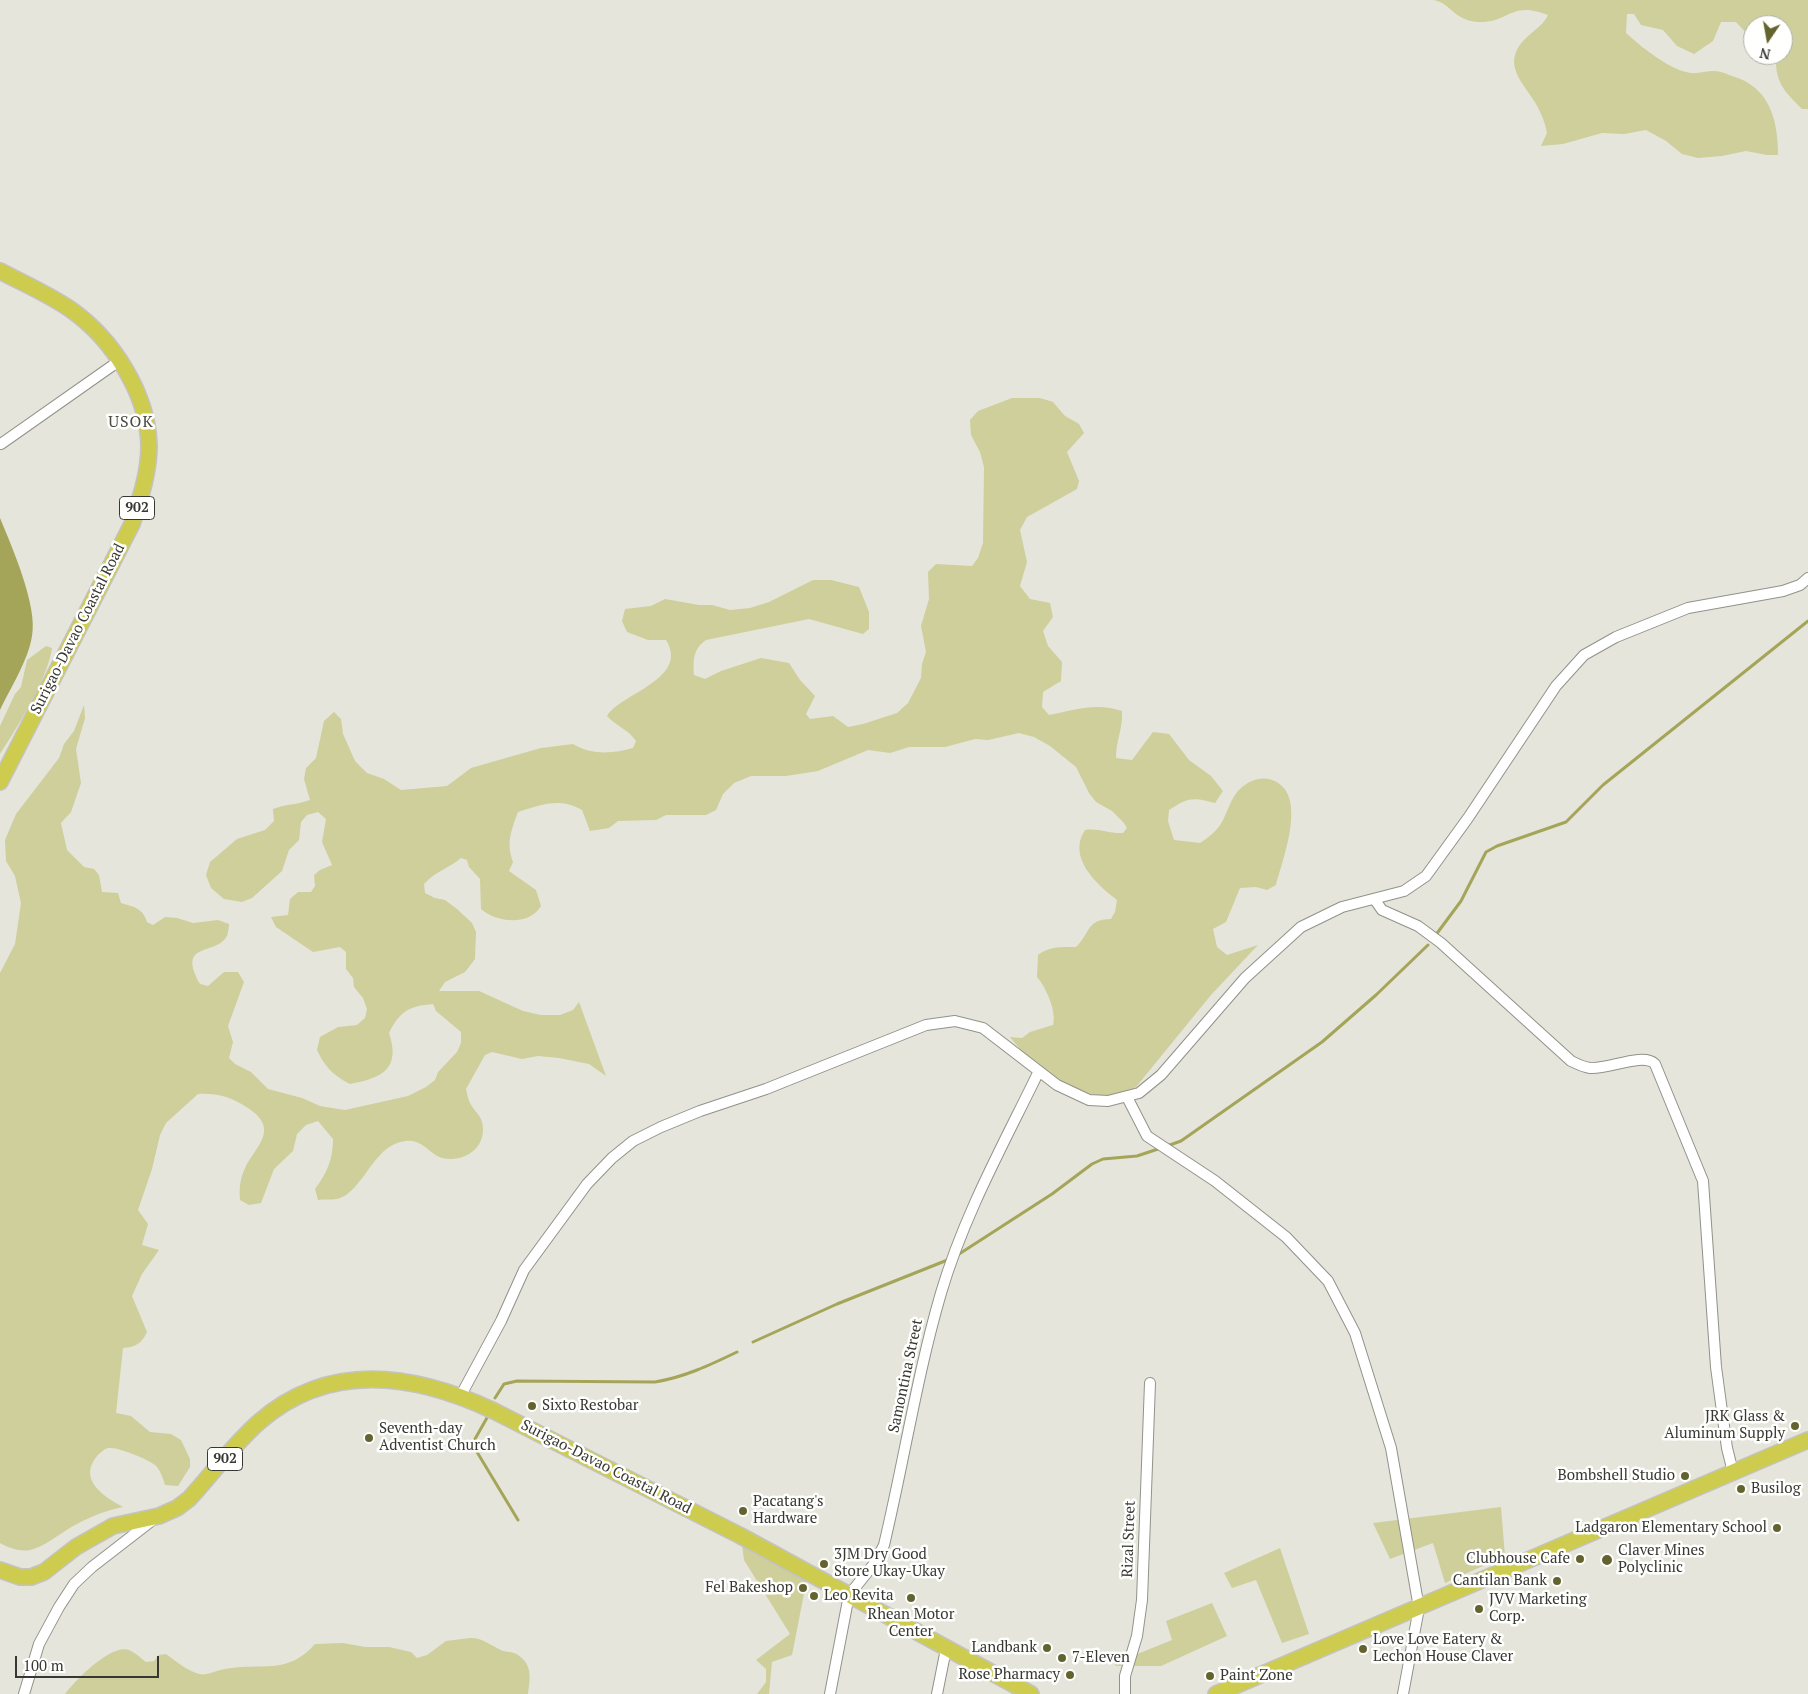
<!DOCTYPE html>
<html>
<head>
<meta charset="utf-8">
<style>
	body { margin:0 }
	#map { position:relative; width:1808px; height:1694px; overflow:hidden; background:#e5e5dc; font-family:"PT Serif",serif }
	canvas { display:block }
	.north { position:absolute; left:1743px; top:15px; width:50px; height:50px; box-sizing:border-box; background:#fffffe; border:1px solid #afafad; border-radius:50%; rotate:192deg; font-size:14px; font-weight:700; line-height:20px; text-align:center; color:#373834 }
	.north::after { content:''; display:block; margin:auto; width:18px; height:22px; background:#636330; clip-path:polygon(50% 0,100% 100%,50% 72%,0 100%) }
	.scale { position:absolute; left:15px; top:1656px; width:144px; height:22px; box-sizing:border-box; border:2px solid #373834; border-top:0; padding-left:6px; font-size:15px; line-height:18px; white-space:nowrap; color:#373834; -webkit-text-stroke:4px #fffffe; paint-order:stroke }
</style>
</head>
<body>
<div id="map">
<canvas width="1808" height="1694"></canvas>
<div class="north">N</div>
<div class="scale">100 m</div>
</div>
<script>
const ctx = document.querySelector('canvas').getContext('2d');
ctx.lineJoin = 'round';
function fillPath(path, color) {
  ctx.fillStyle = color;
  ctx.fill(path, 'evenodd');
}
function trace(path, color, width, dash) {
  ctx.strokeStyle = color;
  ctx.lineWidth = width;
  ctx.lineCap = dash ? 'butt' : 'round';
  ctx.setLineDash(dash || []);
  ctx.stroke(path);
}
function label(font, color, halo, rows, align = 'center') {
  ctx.font = font + ' "PT Serif",serif';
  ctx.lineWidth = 5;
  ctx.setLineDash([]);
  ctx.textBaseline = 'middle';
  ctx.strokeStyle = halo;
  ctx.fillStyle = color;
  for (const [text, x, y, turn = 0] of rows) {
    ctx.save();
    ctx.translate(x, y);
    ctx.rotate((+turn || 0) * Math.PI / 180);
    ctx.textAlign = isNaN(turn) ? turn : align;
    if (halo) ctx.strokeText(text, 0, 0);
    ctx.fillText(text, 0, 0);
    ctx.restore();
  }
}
fillPath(new Path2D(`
	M 1434,0 L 1808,0 L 1808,109 L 1802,109 C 1783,90 1775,82 1776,55 L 1783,55 L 1783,25 L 1753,25 L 1753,35 L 1749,36 L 1736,22 L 1721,22 L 1713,41 L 1694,54 L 1677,46 L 1663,30 L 1641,25 L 1634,14 L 1627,14 L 1626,33 C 1640,46 1671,71 1691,73 C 1698,74 1706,71 1714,71 C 1720,71 1727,74 1732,76 C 1770,87 1778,120 1778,155 L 1767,155 L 1746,151 L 1722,156 L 1698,158 L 1682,154 L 1666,141 L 1646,130 L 1624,134 L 1602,133 L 1563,144 L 1541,146 L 1547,133 C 1545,122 1541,113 1536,104 C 1527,88 1508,71 1516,52 C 1523,35 1541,30 1548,15 C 1510,0 1510,23 1478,22 C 1453,20 1452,4 1434,0 Z
	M 1012,398 L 1040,398 L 1053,402 L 1065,416 L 1079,424 L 1084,433 L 1067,452 L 1079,481 L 1077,489 L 1027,517 L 1020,530 L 1027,562 L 1020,586 L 1030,599 L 1050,603 L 1053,617 L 1043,631 L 1048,646 L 1062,662 L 1061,681 L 1043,692 L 1042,707 L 1049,715 C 1074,710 1097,702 1122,711 C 1123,729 1116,740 1116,758 L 1132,760 L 1153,732 L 1169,734 L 1189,760 L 1211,776 L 1223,791 L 1215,803 C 1193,797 1188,797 1169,810 L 1168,821 L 1174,840 L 1200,843 C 1209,837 1217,831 1222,822 C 1228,811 1231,797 1241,788 C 1249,781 1261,776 1272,780 C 1309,793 1283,858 1276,885 L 1267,890 L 1256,887 L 1240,888 L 1226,922 L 1213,929 L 1217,947 L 1227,955 L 1258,945 L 1211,995 L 1136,1087 C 1090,1113 1038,1073 1010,1037 L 1022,1038 L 1030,1032 L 1053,1025 C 1057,1012 1046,987 1037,977 L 1038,955 C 1049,946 1063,947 1076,947 C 1090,934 1086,919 1111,919 L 1115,912 L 1117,900 C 1096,884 1067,857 1085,830 C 1098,828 1110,834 1123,833 L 1127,828 L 1124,823 L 1112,811 L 1096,802 L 1089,793 L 1076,767 L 1050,746 L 1034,737 L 1019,733 L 988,740 L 975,739 L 945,747 L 909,747 L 890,753 L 868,750 L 818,771 L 786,776 L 751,776 L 734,783 L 723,794 L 716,810 L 706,815 L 666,815 L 656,820 L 618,821 L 609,828 L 590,831 L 582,810 C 559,797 541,805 518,812 C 511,831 506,843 513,862 L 509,871 L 536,890 L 541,906 C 529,926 497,923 481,909 L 480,879 L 469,867 L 467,860 L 461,858 C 449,868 436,871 424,884 L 425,893 L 435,898 L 445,900 L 457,909 L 472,923 L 476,932 L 475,959 L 465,972 L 445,982 L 439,991 L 479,991 L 523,1011 L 541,1015 L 560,1015 L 573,1010 L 579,1002 L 606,1076 L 589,1064 L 559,1058 L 538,1056 L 522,1059 L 492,1052 L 485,1055 L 466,1089 C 467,1093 468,1099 470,1103 C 474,1111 480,1114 482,1122 C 488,1147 465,1163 442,1158 C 433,1156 426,1145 416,1142 C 408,1139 398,1142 391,1146 C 371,1157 358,1195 337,1199 C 331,1200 324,1199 318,1200 L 315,1189 C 327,1173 333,1159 333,1139 L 318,1121 L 306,1125 L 297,1134 L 293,1151 L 274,1169 L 261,1203 L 249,1205 L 240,1200 C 239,1188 240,1178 246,1166 C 258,1144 279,1129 248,1108 C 231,1097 217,1093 198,1094 L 166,1123 L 160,1135 L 152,1169 L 138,1210 L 148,1224 L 142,1245 L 159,1250 L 142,1274 L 132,1296 L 147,1332 C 142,1343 136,1347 123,1348 L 116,1413 L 131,1416 L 150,1432 L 171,1434 L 181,1440 L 190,1459 L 190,1467 L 178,1486 L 165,1485 C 163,1479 161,1472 157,1467 C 153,1461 120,1448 111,1448 C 106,1447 102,1452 98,1455 C 77,1478 102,1496 123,1507 C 102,1511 82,1520 65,1531 C 54,1538 43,1547 30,1550 C 20,1552 9,1548 0,1543 L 0,973 L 15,944 L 21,903 L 15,876 L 6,861 L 5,840 L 16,814 L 59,758 L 64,744 L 74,731 L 84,705 L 85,718 L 76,749 L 81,783 L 71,812 L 61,823 L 67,850 L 84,867 L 94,869 L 99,875 L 102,892 L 118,893 L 121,903 C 134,907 143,908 147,922 L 153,925 L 165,917 L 177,918 L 193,923 L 218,920 L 229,924 C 229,927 228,933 227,936 C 216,956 176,941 200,984 L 208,986 L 224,972 L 238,972 L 244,982 L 228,1026 L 233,1042 L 229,1058 L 235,1064 L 251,1072 L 268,1089 L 302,1098 L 320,1106 L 345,1110 L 408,1096 L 426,1087 L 435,1080 L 438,1072 L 457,1052 L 461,1043 L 461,1032 L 436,1011 L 433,1004 C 409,1006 400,1011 389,1033 C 401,1069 382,1078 350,1084 C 333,1075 325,1067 317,1050 L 320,1037 L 338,1027 L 357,1025 L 365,1018 L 367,1009 L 363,998 L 354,987 L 353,978 L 346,969 L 346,952 L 340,947 L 313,952 L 276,927 L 271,917 L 288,915 L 290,899 L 298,892 L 311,892 L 315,886 L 314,875 L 320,870 L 332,865 L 322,842 L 326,819 L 318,812 L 307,815 L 301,822 L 299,840 L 289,850 L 282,871 L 252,898 L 242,902 L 224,899 L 211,888 L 206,875 L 210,862 L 237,839 L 265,830 L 274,821 L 273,809 C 285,804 297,805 310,800 L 304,779 L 306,768 L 316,758 L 324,721 L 334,712 L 341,719 L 343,734 L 355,761 L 367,773 L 384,779 L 401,790 L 447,786 L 471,768 L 541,748 L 573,744 C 590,755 613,754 633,748 L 636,741 C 628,729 617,727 607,716 C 621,693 690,679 666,640 L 648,640 L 627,632 L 622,621 L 625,609 L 651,606 L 665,599 L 699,605 L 712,605 L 730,610 L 750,608 L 769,602 L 813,580 L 831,580 L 859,587 L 869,612 L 869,629 L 863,634 L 809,619 L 706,640 C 693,649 693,660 694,675 L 705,679 L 721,671 L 761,658 L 789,663 L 800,680 L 815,696 L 806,714 L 810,719 L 833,716 L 848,727 L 863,724 L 897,713 L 908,703 L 921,678 L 922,664 L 926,652 L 921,626 L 929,599 L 928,572 L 936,564 L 972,566 L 978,558 L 983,543 L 984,467 L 980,452 L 971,435 L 970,420 L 978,411 Z
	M 46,646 L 52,648 C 48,678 17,728 0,754 L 0,726 L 15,694 L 21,687 L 27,660 Z
	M 1501,1507 L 1505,1556 L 1445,1583 L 1433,1543 L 1390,1559 L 1373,1523 Z
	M 741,1536 L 808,1573 L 792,1655 L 772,1662 L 769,1694 L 757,1694 L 766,1682 L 766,1669 L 756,1660 L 790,1634 L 744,1560 Z
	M 1280,1548 L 1309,1634 L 1282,1643 L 1256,1580 L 1232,1588 L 1224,1573 Z
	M 1212,1603 L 1227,1636 L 1161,1666 L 1116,1666 L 1106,1652 L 1135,1655 L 1172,1640 L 1166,1621 Z
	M 470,1638 C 484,1638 491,1646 503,1651 C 508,1652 514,1652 518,1655 C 533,1665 530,1679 528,1694 L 65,1694 C 75,1681 110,1644 129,1650 C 134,1652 141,1658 146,1662 L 154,1661 L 159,1655 L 166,1654 C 177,1662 186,1670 199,1674 C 207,1676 217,1670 225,1669 C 261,1662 287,1676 315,1644 L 343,1643 L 365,1647 L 389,1647 L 411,1652 L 417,1658 L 427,1655 L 446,1641 Z`), '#cecf9b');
fillPath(new Path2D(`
	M 0,518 C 12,547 38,606 32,636 C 28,661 11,687 0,710 Z`), '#a5a559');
trace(new Path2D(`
	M 1435,936 L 1461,901 L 1486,852 L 1497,846 L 1566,822 L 1603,785 L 1808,621
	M 1167,1146 L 1181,1141 L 1322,1042 L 1376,995 L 1428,945
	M 956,1256 L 1052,1194 L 1092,1164 L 1103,1159 L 1137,1156 L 1161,1148
	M 753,1342 L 837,1304 L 950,1259
	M 495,1398 L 504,1384 L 517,1381 L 655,1382 C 685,1377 710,1365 737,1352
	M 488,1416 L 475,1439 L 477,1452 L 518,1520`), '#a5a559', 3);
const minor = new Path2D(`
	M 1,444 L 119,361
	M 1375,900 L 1382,910 L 1418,926 L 1441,943 L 1571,1061 C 1577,1064 1583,1067 1590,1068 C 1607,1070 1643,1052 1655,1064 L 1703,1181 L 1716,1367 L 1727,1448 L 1733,1472
	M 1127,1097 L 1147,1136 L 1215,1181 L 1286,1237 L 1328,1281 L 1355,1333 L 1391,1448 L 1419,1608 L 1403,1694
	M 461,1395 L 501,1321 L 524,1270 L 587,1184 L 612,1158 L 633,1141 L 661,1127 L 700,1111 L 766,1089 L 926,1025 L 955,1021 L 983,1028 L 1057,1085 L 1089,1100 L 1108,1101 L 1139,1093 L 1161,1075 L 1245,978 L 1301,927 L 1342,907 L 1404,891 L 1426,876 L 1468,818 L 1556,686 L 1584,655 L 1616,637 L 1688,608 L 1783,591 L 1800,585 L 1808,578
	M 24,1694 L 39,1644 L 59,1607 L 74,1584 L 92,1567 L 154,1519
	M 830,1694 L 849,1595 L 874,1564 L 884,1545 C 904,1461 917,1375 941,1293 C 964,1215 1004,1143 1039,1071
	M 937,1694 L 946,1649
	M 1125,1694 L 1125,1676 L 1137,1636 L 1142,1600 L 1150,1383`);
const highway = new Path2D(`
	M 0,271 C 23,283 48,294 70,309 C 113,339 148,394 149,446 C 149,473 140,499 132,524 L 0,782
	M 0,1570 L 20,1577 L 31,1577 L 44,1572 L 76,1547 L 113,1526 L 159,1516 L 177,1508 L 189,1499 C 212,1474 233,1445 259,1422 C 330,1360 416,1374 494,1411 L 741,1536 L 1031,1694
	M 1216,1694 L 1808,1440`);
trace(minor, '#91928a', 12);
trace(highway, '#c3c3c2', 18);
trace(minor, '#fff', 10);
trace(highway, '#cecc4e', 15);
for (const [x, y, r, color] of [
	[532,1406,5,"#636330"],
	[1795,1426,5,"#636330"],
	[369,1438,5,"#636330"],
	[1685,1476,5,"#636330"],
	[1741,1489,5,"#636330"],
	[743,1511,5,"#636330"],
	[1777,1528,5,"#636330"],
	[1580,1559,5,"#636330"],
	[1607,1560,6,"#636330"],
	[824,1564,5,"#636330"],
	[1557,1581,5,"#636330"],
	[803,1588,5,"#636330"],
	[814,1596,5,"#636330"],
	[911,1598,5,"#636330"],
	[1479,1609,5,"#636330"],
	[1047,1648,5,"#636330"],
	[1363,1649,5,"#636330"],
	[1062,1658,5,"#636330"],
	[1070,1675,5,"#636330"],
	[1210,1676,5,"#636330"]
]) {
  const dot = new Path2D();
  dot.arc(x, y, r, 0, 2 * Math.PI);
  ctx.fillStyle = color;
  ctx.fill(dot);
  trace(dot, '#fffffe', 2);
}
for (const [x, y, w] of [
	[137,508,35],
	[225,1459,35]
]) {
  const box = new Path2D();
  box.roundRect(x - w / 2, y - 11.5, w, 23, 4);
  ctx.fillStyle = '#fffffe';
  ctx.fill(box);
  trace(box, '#373834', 1);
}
label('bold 14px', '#373834', null, [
	["902",137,508],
	["902",225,1459]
]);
label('15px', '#373834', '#fffffe', [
	["Surigao-Davao Coastal Road",78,629,-63],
	["Samontina Street",906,1376,-78],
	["Surigao-Davao Coastal Road",606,1467,27],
	["Rizal Street",1129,1539,-88]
]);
label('15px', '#373834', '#fffffe', [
	["Sixto Restobar",542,1406],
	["JRK Glass &",1785,1417,"right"],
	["Aluminum Supply",1785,1434,"right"],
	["Seventh-day",379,1429],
	["Adventist Church",379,1446],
	["Bombshell Studio",1675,1476,"right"],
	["Busilog",1751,1489],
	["Pacatang's",753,1502],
	["Hardware",753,1519],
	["Ladgaron Elementary School",1767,1528,"right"],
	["Claver Mines",1618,1551],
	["Polyclinic",1618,1568],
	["3JM Dry Good",834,1555],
	["Store Ukay-Ukay",834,1572],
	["Clubhouse Cafe",1570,1559,"right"],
	["Cantilan Bank",1547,1581,"right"],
	["Fel Bakeshop",793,1588,"right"],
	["Leo Revita",824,1596],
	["JVV Marketing",1489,1600],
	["Corp.",1489,1617],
	["Rhean Motor",911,1615,"center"],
	["Center",911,1632,"center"],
	["Love Love Eatery &",1373,1640],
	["Lechon House Claver",1373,1657],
	["Landbank",1037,1648,"right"],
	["7-Eleven",1072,1658],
	["Rose Pharmacy",1060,1675,"right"],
	["Paint Zone",1220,1676]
], 'left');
ctx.letterSpacing = '1px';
label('16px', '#4a4b43', '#fffffe', [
	["USOK",131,422]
]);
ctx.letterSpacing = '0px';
</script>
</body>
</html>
